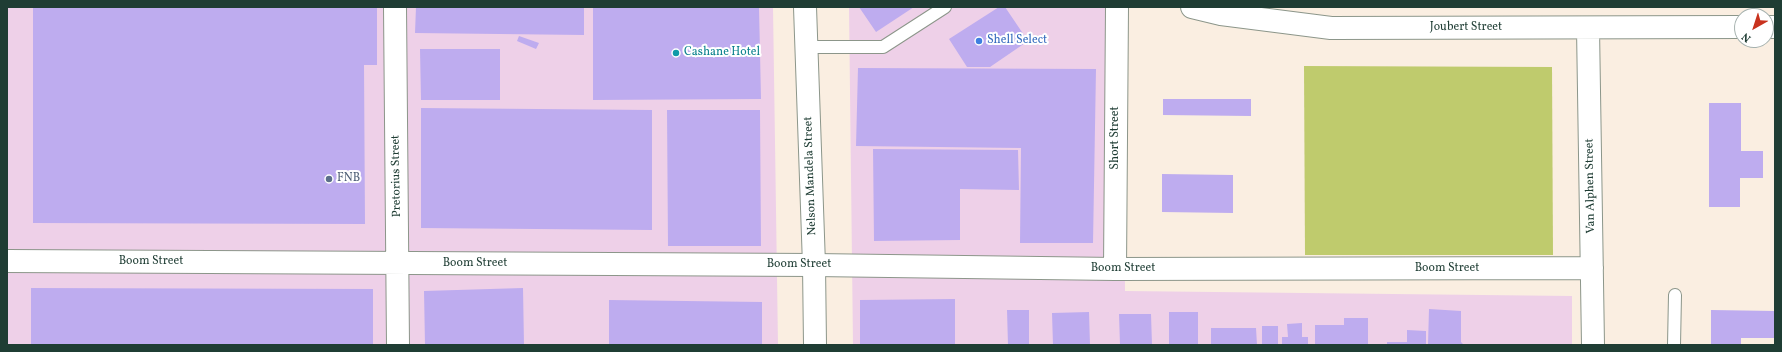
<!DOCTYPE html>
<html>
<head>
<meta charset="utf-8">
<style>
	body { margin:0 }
	#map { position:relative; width:1782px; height:352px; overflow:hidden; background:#faeee1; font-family:Vollkorn,serif }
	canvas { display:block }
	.frame { position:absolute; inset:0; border:8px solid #1f3d34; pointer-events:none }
	.north { position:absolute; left:1734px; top:8px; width:40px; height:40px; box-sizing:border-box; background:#fff; border:1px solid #a5b1ae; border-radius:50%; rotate:219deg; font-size:11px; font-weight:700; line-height:16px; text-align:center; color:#1f3d34 }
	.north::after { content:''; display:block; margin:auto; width:14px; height:18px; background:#c8321e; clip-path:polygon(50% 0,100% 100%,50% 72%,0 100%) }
</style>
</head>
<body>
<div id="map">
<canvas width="1782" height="352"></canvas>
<div class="frame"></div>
<div class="north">N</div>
</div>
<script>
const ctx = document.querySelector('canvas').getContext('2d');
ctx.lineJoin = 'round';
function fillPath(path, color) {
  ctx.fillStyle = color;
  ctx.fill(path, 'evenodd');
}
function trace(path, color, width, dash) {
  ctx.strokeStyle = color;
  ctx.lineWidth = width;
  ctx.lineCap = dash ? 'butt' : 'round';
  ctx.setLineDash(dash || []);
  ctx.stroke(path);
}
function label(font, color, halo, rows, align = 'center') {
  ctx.font = font + ' Vollkorn,serif';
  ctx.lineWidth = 4;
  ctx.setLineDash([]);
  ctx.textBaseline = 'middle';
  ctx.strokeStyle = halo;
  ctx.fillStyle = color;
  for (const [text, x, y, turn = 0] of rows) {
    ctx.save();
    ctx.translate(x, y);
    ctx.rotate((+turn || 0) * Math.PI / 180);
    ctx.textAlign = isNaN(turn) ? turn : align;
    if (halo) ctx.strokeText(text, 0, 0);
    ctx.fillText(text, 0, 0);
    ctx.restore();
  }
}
fillPath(new Path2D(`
	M 7,7 L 773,7 L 778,345 L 7,345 Z
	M 849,7 L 1107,7 L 1123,14 L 1125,291 L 1572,296 L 1572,345 L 853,345 Z`), '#eed0e8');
fillPath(new Path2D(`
	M 1304,66 L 1552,67 L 1553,255 L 1305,255 Z`), '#bfcb6d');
fillPath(new Path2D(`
	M 33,7 L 377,7 L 377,65 L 364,65 L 365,224 L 33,223 Z
	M 416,7 L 584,7 L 584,35 L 415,33 Z
	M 593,7 L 759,7 L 761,99 L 593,100 Z
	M 859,7 L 914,7 L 876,32 Z
	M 999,7 L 1005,7 L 1028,41 L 990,67 L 967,67 L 949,39 Z
	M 519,36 L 539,43 L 536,49 L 517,41 Z
	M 420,49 L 500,49 L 500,100 L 421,100 Z
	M 858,68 L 1096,69 L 1093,243 L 1020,243 L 1021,148 L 856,146 Z
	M 1163,99 L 1251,99 L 1251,116 L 1163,115 Z
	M 1709,103 L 1741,103 L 1741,151 L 1763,151 L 1763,178 L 1740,178 L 1740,207 L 1709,207 Z
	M 421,108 L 652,110 L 652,230 L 421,228 Z
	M 667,110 L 760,110 L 761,246 L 668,246 Z
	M 873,149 L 1018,150 L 1019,190 L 960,189 L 960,240 L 874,241 Z
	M 1162,174 L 1233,175 L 1233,213 L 1162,212 Z
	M 31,288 L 373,289 L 373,345 L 31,345 Z
	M 523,288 L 524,345 L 425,345 L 424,291 Z
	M 955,299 L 955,345 L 860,345 L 860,300 Z
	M 609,300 L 762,302 L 762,345 L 609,345 Z
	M 1429,309 L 1461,311 L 1461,342 L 1464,345 L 1428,345 Z
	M 1007,310 L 1029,310 L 1029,345 L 1008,345 Z
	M 1711,310 L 1775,311 L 1775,338 L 1741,338 L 1741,345 L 1711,345 Z
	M 1089,312 L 1090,345 L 1053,345 L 1052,313 Z
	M 1169,312 L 1198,312 L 1198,345 L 1169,345 Z
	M 1119,314 L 1151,314 L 1152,345 L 1120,345 Z
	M 1344,318 L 1368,318 L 1368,345 L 1315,345 L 1315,325 L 1344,325 Z
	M 1302,323 L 1302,337 L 1308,337 L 1308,345 L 1282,345 L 1282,337 L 1288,337 L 1287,324 Z
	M 1262,326 L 1278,326 L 1278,345 L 1262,345 Z
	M 1211,328 L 1256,328 L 1257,345 L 1211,345 Z
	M 1407,330 L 1426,331 L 1426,345 L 1387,345 L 1387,342 L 1407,342 Z`), '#beacef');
const service = new Path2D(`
	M 807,47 L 883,47 L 945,7
	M 1674,345 L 1675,295`);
const minor = new Path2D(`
	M 395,7 L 398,345
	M 1192,7 L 1221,14 L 1331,28 L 1742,27
	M 1766,27 L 1775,27
	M 1588,28 L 1593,345
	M 7,261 L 814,265 L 1115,269 L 1592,268
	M 1115,269 L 1117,7`);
const secondary = new Path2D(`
	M 805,7 L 814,265 L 815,345`);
trace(service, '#8c968a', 14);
trace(minor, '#8c968a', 24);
trace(secondary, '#8c968a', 24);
trace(service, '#fff', 12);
trace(minor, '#fff', 22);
trace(secondary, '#fff', 22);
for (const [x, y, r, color] of [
	[979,41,4,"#3f7fe0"],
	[676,53,4,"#0f9aa8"],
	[329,179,4,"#5c6f8a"]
]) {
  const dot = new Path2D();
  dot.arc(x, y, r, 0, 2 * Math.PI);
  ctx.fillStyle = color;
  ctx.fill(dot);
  trace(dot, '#fff', 1.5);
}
label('12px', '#1f3d34', '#fff', [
	["Joubert Street",1466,28],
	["Short Street",1116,138,-90],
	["Pretorius Street",397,176,-91],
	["Nelson Mandela Street",811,176,-92],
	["Van Alphen Street",1591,186,-91],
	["Boom Street",151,262],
	["Boom Street",475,264],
	["Boom Street",799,265],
	["Boom Street",1123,269],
	["Boom Street",1447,269]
]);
label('12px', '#366cbe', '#fff', [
	["Shell Select",987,41]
], 'left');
label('12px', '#0d838f', '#fff', [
	["Cashane Hotel",684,53]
], 'left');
label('12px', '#4e5e75', '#fff', [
	["FNB",337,179]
], 'left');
</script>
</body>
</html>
